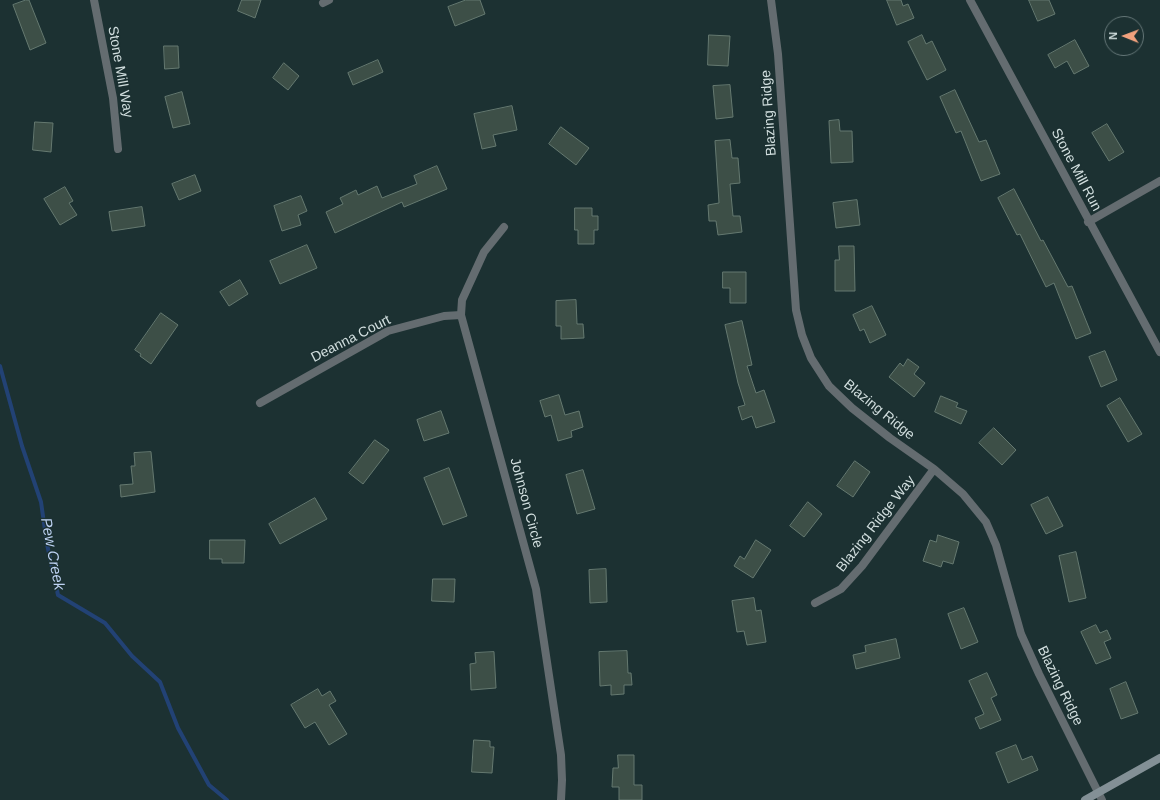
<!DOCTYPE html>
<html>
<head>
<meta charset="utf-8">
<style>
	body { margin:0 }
	#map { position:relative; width:1160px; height:800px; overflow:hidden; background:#1c3132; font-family:Arial,sans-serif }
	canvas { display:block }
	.north { position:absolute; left:1104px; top:16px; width:40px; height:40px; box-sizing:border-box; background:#1c3132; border:1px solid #647677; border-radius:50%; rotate:271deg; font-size:11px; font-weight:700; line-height:16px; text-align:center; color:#d1dede }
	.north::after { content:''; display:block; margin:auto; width:14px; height:18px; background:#f1a17d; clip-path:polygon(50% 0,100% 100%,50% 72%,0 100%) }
</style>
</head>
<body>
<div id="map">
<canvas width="1160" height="800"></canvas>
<div class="north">N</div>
</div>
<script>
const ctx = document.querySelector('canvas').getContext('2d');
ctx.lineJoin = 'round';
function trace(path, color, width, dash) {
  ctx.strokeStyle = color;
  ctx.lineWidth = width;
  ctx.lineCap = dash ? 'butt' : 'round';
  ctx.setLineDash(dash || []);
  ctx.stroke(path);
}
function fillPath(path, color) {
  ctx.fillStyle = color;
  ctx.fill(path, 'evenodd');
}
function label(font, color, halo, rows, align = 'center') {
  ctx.font = font + ' Arial,sans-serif';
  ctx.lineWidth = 3;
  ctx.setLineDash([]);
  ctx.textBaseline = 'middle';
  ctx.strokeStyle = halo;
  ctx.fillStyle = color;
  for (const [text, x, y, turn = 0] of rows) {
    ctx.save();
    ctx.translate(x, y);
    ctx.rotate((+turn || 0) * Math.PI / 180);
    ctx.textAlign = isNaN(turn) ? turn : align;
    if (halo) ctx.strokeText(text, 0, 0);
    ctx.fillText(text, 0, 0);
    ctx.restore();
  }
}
trace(new Path2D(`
	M 0,366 L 22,446 L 41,502 L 47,544 L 58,595 L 105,623 L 132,656 L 160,682 L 178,728 L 209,785 L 227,800`), '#224275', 4);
const building = new Path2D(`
	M 26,0 L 29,0 L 46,43 L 30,50 L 13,5 Z
	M 242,0 L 261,0 L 255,18 L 238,11 Z
	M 466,0 L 480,0 L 485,14 L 455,26 L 448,7 Z
	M 887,0 L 901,0 L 903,6 L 908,4 L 914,18 L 897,25 Z
	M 1029,0 L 1049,0 L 1055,14 L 1038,21 Z
	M 709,35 L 730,36 L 728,66 L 708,65 Z
	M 922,35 L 926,44 L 932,41 L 946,70 L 927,80 L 908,42 Z
	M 1075,40 L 1089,66 L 1074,74 L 1067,61 L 1055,68 L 1048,55 Z
	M 164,46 L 178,46 L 179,68 L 165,69 Z
	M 378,60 L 383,72 L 353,85 L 348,73 Z
	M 284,63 L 299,76 L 288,90 L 273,78 Z
	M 730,85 L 733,117 L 716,119 L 713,86 Z
	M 955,90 L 979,142 L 986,140 L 1000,174 L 981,181 L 961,131 L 956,133 L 940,97 Z
	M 182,92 L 190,124 L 173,128 L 165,97 Z
	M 512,106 L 517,130 L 493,135 L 496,146 L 482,149 L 474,114 Z
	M 839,120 L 840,131 L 852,131 L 853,162 L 831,163 L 829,121 Z
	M 35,122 L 53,123 L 51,152 L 33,150 Z
	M 1107,124 L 1124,152 L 1109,161 L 1092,133 Z
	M 561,127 L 589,148 L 576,165 L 549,144 Z
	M 730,140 L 732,158 L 738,158 L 740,183 L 730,184 L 733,216 L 740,216 L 742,232 L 718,235 L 716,221 L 709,221 L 708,205 L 719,203 L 715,141 Z
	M 437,166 L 447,189 L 404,207 L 402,202 L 335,233 L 326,212 L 343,204 L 340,198 L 356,190 L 358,195 L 377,186 L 382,198 L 417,184 L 414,176 Z
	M 195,175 L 201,191 L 179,200 L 172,184 Z
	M 65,187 L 73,201 L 69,203 L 77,215 L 60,225 L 44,199 Z
	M 1014,189 L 1041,241 L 1043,240 L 1068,287 L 1072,286 L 1091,333 L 1076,339 L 1054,283 L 1046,287 L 1020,234 L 1017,235 L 998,198 Z
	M 301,196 L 307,211 L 298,215 L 301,225 L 282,231 L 274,206 Z
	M 857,200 L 860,225 L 836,228 L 833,203 Z
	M 142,207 L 145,226 L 112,231 L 109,212 Z
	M 575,208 L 592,208 L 592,216 L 598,216 L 598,230 L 594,230 L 594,244 L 578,244 L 578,230 L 575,230 Z
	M 307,245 L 317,268 L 280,284 L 270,261 Z
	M 839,246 L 854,246 L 855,291 L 835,291 L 835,260 L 839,260 Z
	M 723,272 L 746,272 L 746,303 L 730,303 L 730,288 L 723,288 Z
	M 240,280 L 248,294 L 229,306 L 220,292 Z
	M 576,300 L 577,324 L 583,324 L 584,338 L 561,339 L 561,326 L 556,326 L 556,301 Z
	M 872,306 L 886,335 L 870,343 L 864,329 L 860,331 L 853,315 Z
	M 161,313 L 178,325 L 151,364 L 140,356 L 141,354 L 135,350 Z
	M 742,321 L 752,365 L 747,366 L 756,393 L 764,390 L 775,422 L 756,428 L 752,416 L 742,420 L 738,407 L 745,405 L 738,383 L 725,325 Z
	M 1105,351 L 1117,380 L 1101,387 L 1089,357 Z
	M 908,359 L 919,367 L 914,374 L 925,383 L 914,397 L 889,377 L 900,363 L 903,366 Z
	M 559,395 L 565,415 L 579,411 L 583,427 L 571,431 L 572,437 L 558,441 L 551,415 L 545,417 L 540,401 Z
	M 941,396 L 958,403 L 956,407 L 967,411 L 961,424 L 935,412 Z
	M 1120,398 L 1142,434 L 1128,442 L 1107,406 Z
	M 441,411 L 449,433 L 424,441 L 417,420 Z
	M 994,428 L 1016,450 L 1002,465 L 979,443 Z
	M 375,440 L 389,450 L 363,484 L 349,473 Z
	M 151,452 L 155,492 L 121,497 L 120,485 L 133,484 L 131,466 L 135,466 L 134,453 Z
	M 855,461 L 870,472 L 853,497 L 837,486 Z
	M 449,468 L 467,516 L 443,525 L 424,478 Z
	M 583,470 L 595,509 L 577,514 L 566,475 Z
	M 1048,497 L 1063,526 L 1046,534 L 1031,505 Z
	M 315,498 L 327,519 L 280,544 L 269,524 Z
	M 808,502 L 822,514 L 804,537 L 790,526 Z
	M 938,535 L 959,542 L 953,564 L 943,561 L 941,567 L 923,561 L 930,540 L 936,542 Z
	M 210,540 L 245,540 L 244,563 L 222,563 L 222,559 L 210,559 Z
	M 756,540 L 771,550 L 753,578 L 734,566 L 740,556 L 744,559 Z
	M 1076,552 L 1086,598 L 1069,602 L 1059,556 Z
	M 606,569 L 607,602 L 590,603 L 589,570 Z
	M 433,579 L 455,579 L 454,602 L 432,601 Z
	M 754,598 L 756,611 L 761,610 L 766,642 L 747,645 L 744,631 L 737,632 L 732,601 Z
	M 964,608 L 978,642 L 961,649 L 948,614 Z
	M 1096,625 L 1100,633 L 1107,630 L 1111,639 L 1104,642 L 1111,658 L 1096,664 L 1081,632 Z
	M 896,639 L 900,658 L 856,669 L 853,655 L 866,652 L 865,646 Z
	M 627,651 L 628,673 L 631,673 L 632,685 L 624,685 L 624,694 L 611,695 L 611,685 L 600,686 L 599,652 Z
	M 494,652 L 496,688 L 471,690 L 470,664 L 476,663 L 475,653 Z
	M 987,673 L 997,695 L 991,698 L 1001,720 L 980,729 L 975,718 L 984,714 L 969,681 Z
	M 1126,682 L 1138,713 L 1121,719 L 1110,689 Z
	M 318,689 L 322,696 L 330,691 L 336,701 L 329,705 L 347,734 L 329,745 L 315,722 L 305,728 L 291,705 Z
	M 474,740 L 490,741 L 490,747 L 494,747 L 492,773 L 472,772 Z
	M 1016,745 L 1022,760 L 1032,756 L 1038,770 L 1008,783 L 996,753 Z
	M 618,755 L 634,755 L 634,785 L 642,785 L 642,800 L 619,800 L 619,787 L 612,787 L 613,768 L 618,768 Z`);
fillPath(building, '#3d4f47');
trace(building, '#657970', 1);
trace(new Path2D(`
	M 94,0 L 113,98 L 118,149
	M 771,0 L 778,54 L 796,310 L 802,335 L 811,358 L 829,386 L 852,408 L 890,438 L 934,469 L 963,494 L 986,522 L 996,545 L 1021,634 L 1039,674 L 1102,800
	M 970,0 L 1160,352
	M 323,3 L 329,0
	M 1088,222 L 1160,181
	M 504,227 L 484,252 L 462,300 L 461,315 L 536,589 L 561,755 L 562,780 L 561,800
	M 260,403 L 388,331 L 444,316 L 461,315
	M 815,603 L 841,589 L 862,566 L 934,469`), '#646c70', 8);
trace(new Path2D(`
	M 1085,800 L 1160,758`), '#839096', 8);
label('14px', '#d1dede', '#1c3132', [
	["Stone Mill Way",120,72,80],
	["Blazing Ridge",769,113,-94],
	["Stone Mill Run",1076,170,62],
	["Deanna Court",351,339,-27],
	["Blazing Ridge",879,410,39],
	["Johnson Circle",526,503,75],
	["Blazing Ridge Way",876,524,-52],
	["Blazing Ridge",1060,686,64]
]);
label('italic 15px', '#bed3f3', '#1c3132', [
	["Pew Creek",52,554,79]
]);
</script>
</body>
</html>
